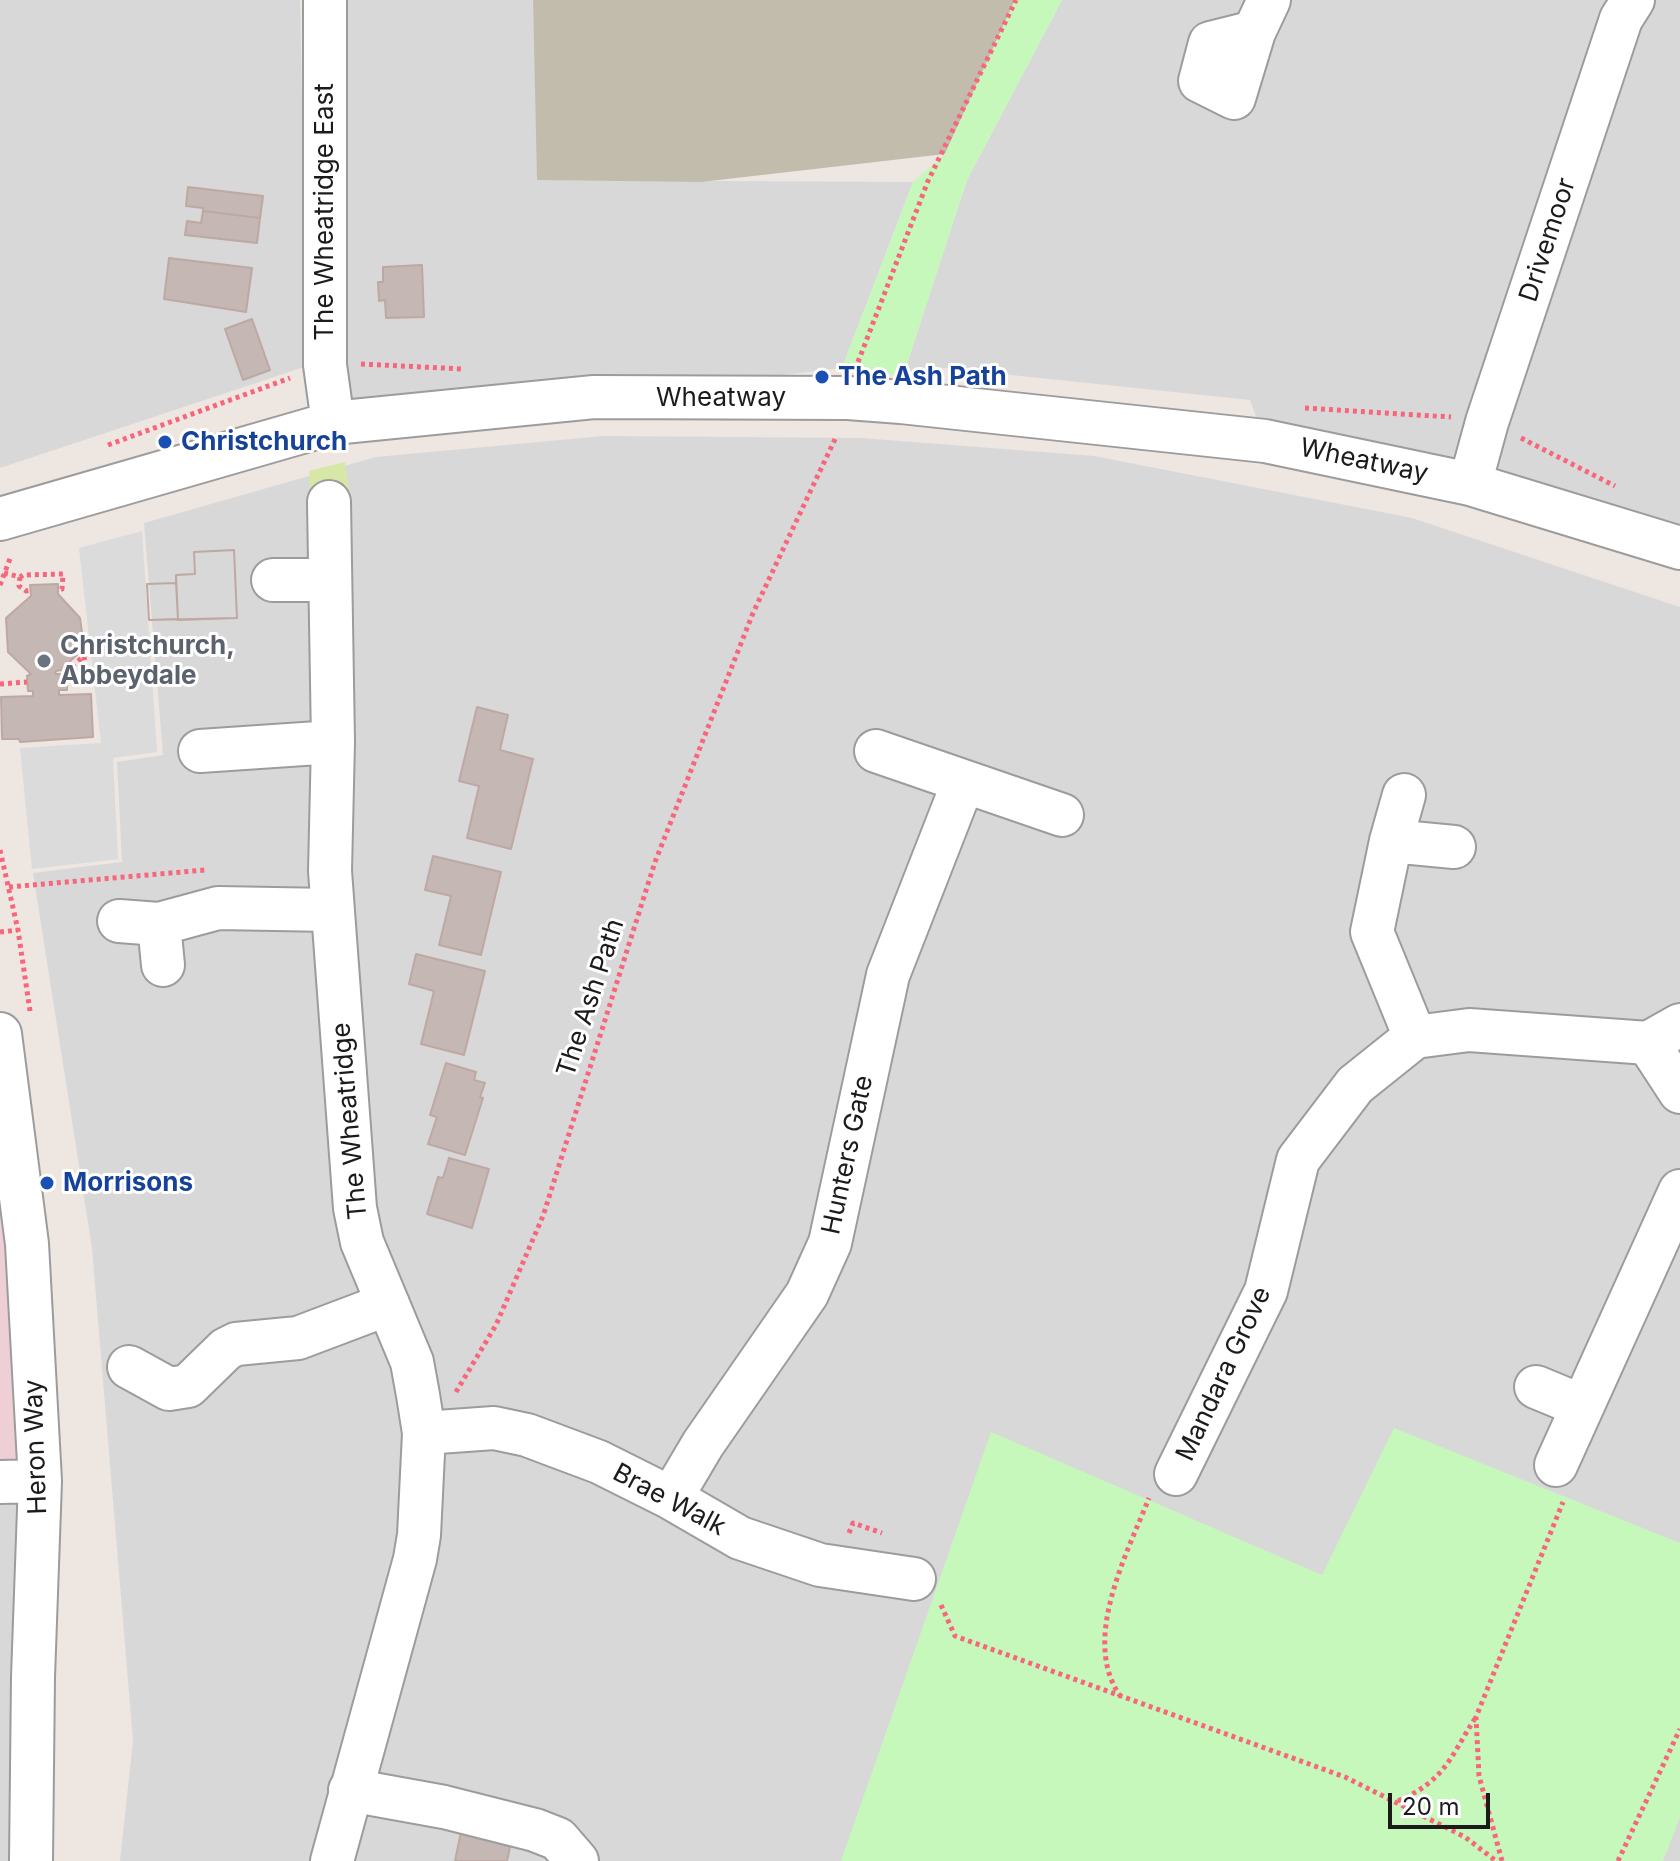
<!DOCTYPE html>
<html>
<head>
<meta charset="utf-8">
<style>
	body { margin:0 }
	#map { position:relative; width:1680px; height:1861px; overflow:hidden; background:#ede6e1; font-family:Inter,sans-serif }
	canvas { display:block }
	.scale { position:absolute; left:1388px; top:1793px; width:102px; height:36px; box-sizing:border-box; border:4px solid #1b1b1b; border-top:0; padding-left:10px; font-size:24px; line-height:28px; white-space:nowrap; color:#1b1b1b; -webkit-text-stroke:6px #fff; paint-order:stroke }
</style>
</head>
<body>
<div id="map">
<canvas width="1680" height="1861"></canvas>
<div class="scale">20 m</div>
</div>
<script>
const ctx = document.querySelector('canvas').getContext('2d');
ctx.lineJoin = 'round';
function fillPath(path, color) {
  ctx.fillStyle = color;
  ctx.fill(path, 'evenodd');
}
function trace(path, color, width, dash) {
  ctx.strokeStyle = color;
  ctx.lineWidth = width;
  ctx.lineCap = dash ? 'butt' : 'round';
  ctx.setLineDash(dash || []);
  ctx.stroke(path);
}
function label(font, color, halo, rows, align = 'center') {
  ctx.font = font + ' Inter,sans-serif';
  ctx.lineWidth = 6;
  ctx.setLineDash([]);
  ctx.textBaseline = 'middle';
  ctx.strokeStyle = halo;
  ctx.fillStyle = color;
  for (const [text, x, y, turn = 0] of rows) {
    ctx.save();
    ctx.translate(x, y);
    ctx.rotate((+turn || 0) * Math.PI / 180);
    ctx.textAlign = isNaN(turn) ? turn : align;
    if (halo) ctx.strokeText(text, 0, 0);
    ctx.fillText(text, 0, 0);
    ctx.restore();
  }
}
fillPath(new Path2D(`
	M 0,0 L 300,0 L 307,366 L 0,468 Z
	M 325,0 L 533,0 L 538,180 L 913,182 L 842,368 L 594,397 L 333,423 Z
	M 1062,0 L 1680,0 L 1680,548 L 1265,441 L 1250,400 L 935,367 L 903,376 L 967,180 Z
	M 604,436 L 861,438 L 1094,456 L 1412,518 L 1680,607 L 1680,1861 L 120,1861 L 133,1741 L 92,1248 L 33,873 L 122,862 L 117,762 L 163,755 L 144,523 L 376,457 Z
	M 40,1481 L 30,1861 L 0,1861 L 0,1482 Z`), '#d9d8d8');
fillPath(new Path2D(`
	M 0,1034 L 40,1481 L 0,1482 Z`), '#eecfd6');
fillPath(new Path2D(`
	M 533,0 L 1015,0 L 945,154 L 701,182 L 537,180 Z`), '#c1bcac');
fillPath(new Path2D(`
	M 345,462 L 350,499 L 311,503 L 309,471 Z`), '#d7e8a6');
fillPath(new Path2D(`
	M 1015,0 L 1062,0 L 967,180 L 903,376 L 842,368 L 913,182 L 945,154 Z
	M 1394,1428 L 1680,1543 L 1680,1817 L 1663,1861 L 841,1861 L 991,1432 L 1322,1575 Z`), '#c6f8bc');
fillPath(new Path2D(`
	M 142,531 L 157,752 L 113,758 L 118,859 L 32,869 L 20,748 L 101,743 L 79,548 Z`), '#dbdbdb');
const building = new Path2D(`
	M 188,187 L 263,196 L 260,218 L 203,211 L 203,208 L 186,206 Z
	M 203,211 L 260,218 L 257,243 L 185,235 L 187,221 L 201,223 Z
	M 169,258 L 252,268 L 246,312 L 164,299 Z
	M 422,265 L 424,317 L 386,318 L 385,300 L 379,301 L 378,282 L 383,282 L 383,267 Z
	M 252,319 L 270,370 L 243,380 L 225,329 Z
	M 234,550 L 237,618 L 149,620 L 147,584 L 176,583 L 176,575 L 195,574 L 194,552 Z
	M 234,550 L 237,618 L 178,620 L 176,575 L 195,574 L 194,552 Z
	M 176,583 L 178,619 L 149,620 L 147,584 Z
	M 58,584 L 58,594 L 80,618 L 84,648 L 61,670 L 56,671 L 55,674 L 67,674 L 67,690 L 59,690 L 59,695 L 91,694 L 93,737 L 20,742 L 19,739 L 2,739 L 1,697 L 33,696 L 33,691 L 28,691 L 27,676 L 31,674 L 8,652 L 6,618 L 31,596 L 30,585 Z
	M 477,707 L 508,715 L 500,750 L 533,759 L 511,849 L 467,838 L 479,786 L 459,781 Z
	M 433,856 L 501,872 L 481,955 L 439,945 L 451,896 L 425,890 Z
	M 416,954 L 485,971 L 464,1055 L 421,1044 L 434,991 L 409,984 Z
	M 446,1063 L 476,1072 L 474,1080 L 485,1083 L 480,1097 L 483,1098 L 465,1155 L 428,1144 L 437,1117 L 430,1115 Z
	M 449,1158 L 489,1169 L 472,1228 L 427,1214 L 438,1177 L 443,1178 Z
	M 462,1827 L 512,1838 L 507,1861 L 455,1861 Z`);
fillPath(building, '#c4b7b4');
trace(building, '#bea8a3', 2);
const minor = new Path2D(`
	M 325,0 L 325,365 L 333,423
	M 1254,32 L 1210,43 L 1200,81 L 1234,98 L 1254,32 L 1269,0
	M 1470,484 L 1487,422 L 1621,19 L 1633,0
	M 329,502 L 333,742 L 330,871 L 355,1208 L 362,1242 L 412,1362 L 418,1395 L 424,1433 L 419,1535 L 415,1559 L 332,1861
	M 0,519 L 333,423 L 594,397 L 848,398 L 901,402 L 1265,441 L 1470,484 L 1680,548
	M 273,580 L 330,580
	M 200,751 L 333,742
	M 876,751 L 1062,815
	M 1404,795 L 1391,841 L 1372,932 L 1415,1037
	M 1391,841 L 1454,847
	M 119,921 L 159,924 L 218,908 L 331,910
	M 159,924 L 163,965
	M 0,1034 L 27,1244 L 40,1481 L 33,1677 L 31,1861
	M 1648,1043 L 1680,1092
	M 129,1367 L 169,1389 L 188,1386 L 226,1349 L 236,1344 L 298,1338 L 388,1304
	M 1536,1387 L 1582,1406
	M 424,1433 L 494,1428 L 527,1435 L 599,1462 L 671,1498 L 740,1538 L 820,1565 L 914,1579
	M 1556,1465 L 1680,1191
	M 1176,1474 L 1266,1291 L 1298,1160 L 1355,1085 L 1415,1037 L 1469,1030 L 1648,1043 L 1680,1025
	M 0,1482 L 40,1481
	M 671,1498 L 703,1444 L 807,1294 L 830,1243 L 888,975 L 963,783
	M 350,1790 L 444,1807 L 535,1830 L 558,1839 L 577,1861`);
trace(minor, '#9c9c9c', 46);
trace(new Path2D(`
	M 858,362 L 928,181 L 1016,0
	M 361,364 L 463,369
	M 1305,408 L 1451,417
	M 1521,438 L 1615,486
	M 108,445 L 290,378
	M 4,573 L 20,577 L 23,575 L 63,574 L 62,589 L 58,589
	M 20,577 L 19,586 L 26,591 L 31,590
	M 0,585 L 11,556
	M 70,681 L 69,669 L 84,656 L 87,679
	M 71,681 L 94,678
	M 0,684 L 27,682
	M 0,850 L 18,930 L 30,1011
	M 9,887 L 205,870
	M 0,932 L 18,930
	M 456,1392 L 496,1325 L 543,1216 L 655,862 L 753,613 L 836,437
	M 849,1533 L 853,1523 L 882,1533
	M 941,1605 L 955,1636 L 1345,1777 L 1465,1837 L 1496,1861
	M 1121,1697 C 1080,1641 1127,1554 1149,1498
	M 1398,1801 C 1446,1780 1450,1757 1476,1717
	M 1502,1861 L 1479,1776 L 1476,1717 L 1563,1502
	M 1618,1861 L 1680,1729`), '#f8667c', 5, [4, 4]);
trace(minor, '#fff', 42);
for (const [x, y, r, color] of [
	[822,377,8,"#1a4fb4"],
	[165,442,8,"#1a4fb4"],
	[44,661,8,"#6b7280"],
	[47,1183,8,"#1a4fb4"]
]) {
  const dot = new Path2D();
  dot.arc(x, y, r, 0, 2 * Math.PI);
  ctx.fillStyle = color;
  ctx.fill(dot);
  trace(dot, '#fff', 3);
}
label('26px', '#1b1b1b', '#fff', [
	["The Wheatridge East",325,212,-90],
	["Drivemoor",1548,240,-72],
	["Wheatway",721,398],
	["Wheatway",1364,461,12],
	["The Ash Path",591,998,-72],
	["The Wheatridge",350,1121,-95],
	["Hunters Gate",848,1155,-78],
	["Mandara Grove",1224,1374,-65],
	["Heron Way",36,1447,-92],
	["Brae Walk",669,1500,28]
]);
label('bold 26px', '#164399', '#fff', [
	["The Ash Path",838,377],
	["Christchurch",181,442],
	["Morrisons",63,1183]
], 'left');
label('bold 26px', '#5b616d', '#fff', [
	["Christchurch,",60,646],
	["Abbeydale",60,676]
], 'left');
</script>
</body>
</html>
